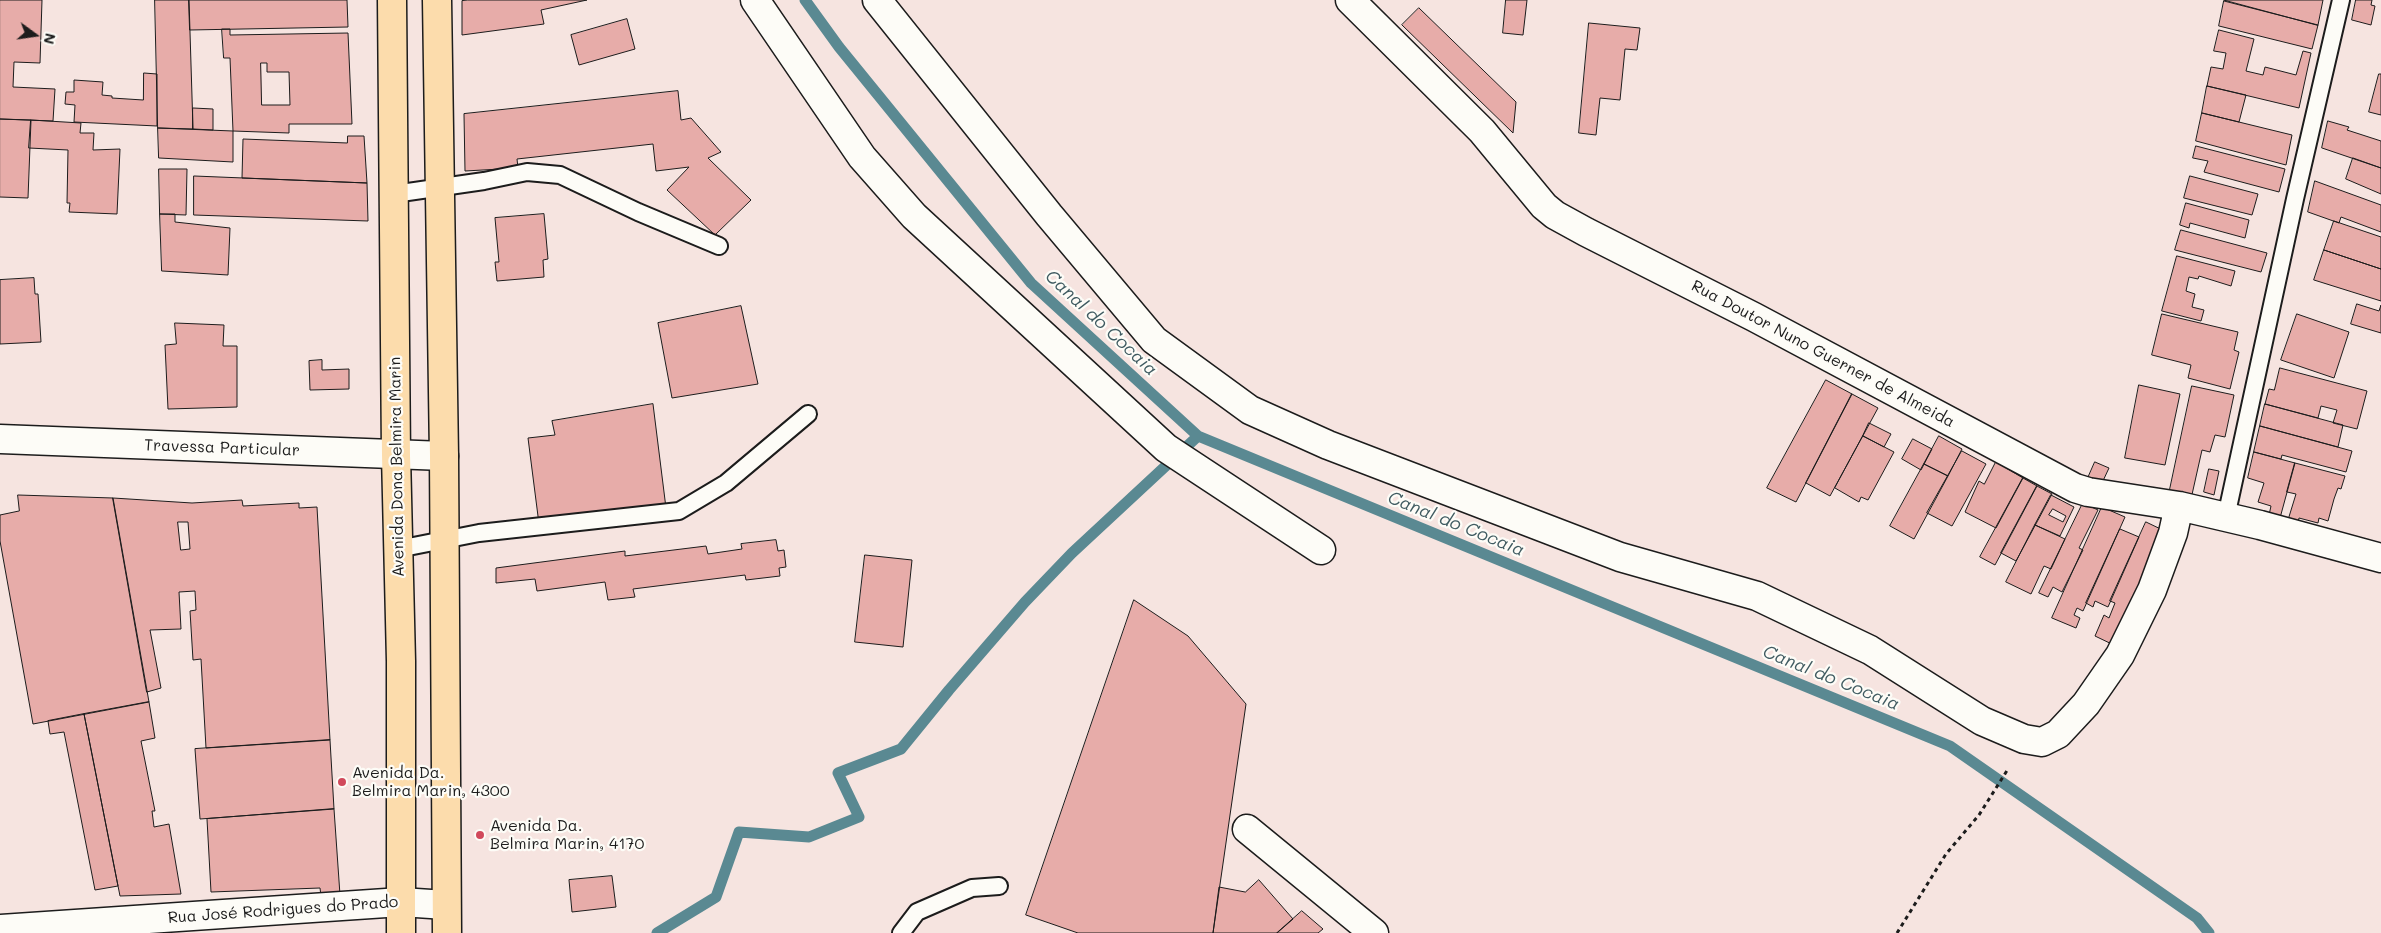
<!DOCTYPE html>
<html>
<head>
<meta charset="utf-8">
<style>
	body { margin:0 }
	#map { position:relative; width:2381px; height:933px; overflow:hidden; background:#f6e4e0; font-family:Mali,sans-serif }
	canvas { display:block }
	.north { position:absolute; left:10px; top:10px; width:50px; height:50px; -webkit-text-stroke:4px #fdfcf7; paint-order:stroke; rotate:104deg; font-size:14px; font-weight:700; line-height:20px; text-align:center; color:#1c1c1c }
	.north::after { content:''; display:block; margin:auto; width:18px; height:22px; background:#1c1c1c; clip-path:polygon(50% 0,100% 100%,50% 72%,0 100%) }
</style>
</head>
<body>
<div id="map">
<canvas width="2381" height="933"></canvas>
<div class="north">N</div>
</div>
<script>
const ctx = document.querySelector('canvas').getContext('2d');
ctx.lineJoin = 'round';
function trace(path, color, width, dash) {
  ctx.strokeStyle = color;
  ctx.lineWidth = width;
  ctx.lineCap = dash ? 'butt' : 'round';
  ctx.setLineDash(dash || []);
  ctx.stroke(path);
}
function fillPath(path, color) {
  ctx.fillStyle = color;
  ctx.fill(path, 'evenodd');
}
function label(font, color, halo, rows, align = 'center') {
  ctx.font = font + ' Mali,sans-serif';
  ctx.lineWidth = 4.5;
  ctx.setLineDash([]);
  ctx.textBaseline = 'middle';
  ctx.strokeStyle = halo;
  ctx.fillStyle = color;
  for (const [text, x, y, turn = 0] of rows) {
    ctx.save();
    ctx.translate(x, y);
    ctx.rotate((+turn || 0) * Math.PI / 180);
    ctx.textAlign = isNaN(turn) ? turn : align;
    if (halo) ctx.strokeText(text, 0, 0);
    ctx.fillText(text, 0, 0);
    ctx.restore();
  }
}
trace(new Path2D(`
	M 805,0 L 839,47 L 1031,283 L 1198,436 L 1950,746 L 2197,918 L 2209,933
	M 657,933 L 716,897 L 739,832 L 809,837 L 859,817 L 838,773 L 901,749 L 949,690 L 1025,602 L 1072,553 L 1198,436`), '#5a8992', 11);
const building = new Path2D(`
	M 0,0 L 42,0 L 40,63 L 14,62 L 13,87 L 55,89 L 53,121 L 0,119 Z
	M 155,0 L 189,0 L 193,129 L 158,128 Z
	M 189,0 L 347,0 L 348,27 L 190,30 Z
	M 468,0 L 587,0 L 541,10 L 544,24 L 462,35 L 462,1 Z
	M 1506,0 L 1527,0 L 1523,35 L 1503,33 Z
	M 2224,0 L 2323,0 L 2318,25 Z
	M 2356,0 L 2372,0 L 2371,5 L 2375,6 L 2371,25 L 2352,20 Z
	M 2224,1 L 2318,25 L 2312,49 L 2219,26 Z
	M 1419,8 L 1516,102 L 1513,133 L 1402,25 Z
	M 627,19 L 635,49 L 579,65 L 571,35 Z
	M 1589,23 L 1640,28 L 1637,50 L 1625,49 L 1620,100 L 1600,98 L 1596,135 L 1579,133 Z
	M 222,29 L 230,29 L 230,35 L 348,33 L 352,124 L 289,124 L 289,133 L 233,131 L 230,58 L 224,58 ZM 261,63 L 267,63 L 267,72 L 289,72 L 290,105 L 262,105 Z
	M 2219,30 L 2254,39 L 2246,71 L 2263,75 L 2265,67 L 2296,75 L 2303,51 L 2311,53 L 2299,108 L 2207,86 L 2211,67 L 2223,69 L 2226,53 L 2214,51 Z
	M 144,73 L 157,74 L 157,126 L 74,122 L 75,105 L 65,104 L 66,92 L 74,92 L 74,80 L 103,82 L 102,95 L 112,96 L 112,98 L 143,100 Z
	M 2379,74 L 2381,74 L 2381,115 L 2369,112 Z
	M 2207,86 L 2246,95 L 2239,122 L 2202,113 Z
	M 678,91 L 681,120 L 691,118 L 721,152 L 708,158 L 751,200 L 715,235 L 667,190 L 689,167 L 656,171 L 653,144 L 517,159 L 518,168 L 465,171 L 464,114 Z
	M 193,108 L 213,109 L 213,130 L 193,129 Z
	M 2202,113 L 2292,135 L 2286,165 L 2196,141 Z
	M 0,119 L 31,120 L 28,198 L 0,197 Z
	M 31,120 L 81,123 L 80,133 L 94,133 L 93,150 L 120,149 L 117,214 L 69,212 L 70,203 L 67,203 L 68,150 L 29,148 Z
	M 2328,121 L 2349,127 L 2347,130 L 2381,141 L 2381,168 L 2322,148 Z
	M 158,128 L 233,131 L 233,162 L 159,158 Z
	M 348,136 L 364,136 L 367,183 L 242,178 L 243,139 L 347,143 Z
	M 2196,146 L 2285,169 L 2279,192 L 2204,172 L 2208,161 L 2193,158 Z
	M 2353,158 L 2381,168 L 2381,194 L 2346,179 Z
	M 159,169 L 187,169 L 186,215 L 160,214 Z
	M 194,176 L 367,183 L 368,221 L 194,215 Z
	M 2190,176 L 2258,194 L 2252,215 L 2184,198 Z
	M 2315,181 L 2381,205 L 2381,232 L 2341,217 L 2339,223 L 2308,212 Z
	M 2186,203 L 2249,220 L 2245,238 L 2190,223 L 2189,228 L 2180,225 Z
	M 160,214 L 175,214 L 175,222 L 230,228 L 228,275 L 162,271 Z
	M 544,214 L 548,259 L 543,260 L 544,277 L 497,281 L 495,262 L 499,262 L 495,218 Z
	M 2334,221 L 2381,237 L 2381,269 L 2324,250 Z
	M 2181,230 L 2267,253 L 2261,272 L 2175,250 Z
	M 2324,250 L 2381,269 L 2381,301 L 2314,280 Z
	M 2177,256 L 2235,271 L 2231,286 L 2199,276 L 2198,279 L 2189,277 L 2186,291 L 2195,294 L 2192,307 L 2204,310 L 2201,321 L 2162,311 Z
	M 34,278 L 35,294 L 38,294 L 41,342 L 0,344 L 0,280 Z
	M 2357,304 L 2379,311 L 2381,305 L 2381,333 L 2351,324 Z
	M 741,306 L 758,384 L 672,398 L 658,323 Z
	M 2162,314 L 2238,332 L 2234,350 L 2239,352 L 2230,389 L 2188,378 L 2191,365 L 2152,355 Z
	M 2297,314 L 2349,332 L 2334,378 L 2281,360 Z
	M 175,323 L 224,325 L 223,346 L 237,346 L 237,407 L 168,409 L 165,345 L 176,344 Z
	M 322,360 L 322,370 L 349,369 L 349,389 L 310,390 L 309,361 Z
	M 2280,368 L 2367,391 L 2357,429 L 2333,423 L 2337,410 L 2321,406 L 2318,418 L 2265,404 L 2269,389 L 2274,390 Z
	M 1826,380 L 1852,394 L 1796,502 L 1767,488 Z
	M 2139,385 L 2180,394 L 2165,465 L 2125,458 Z
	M 2192,386 L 2234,395 L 2225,437 L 2215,435 L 2210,452 L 2202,450 L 2191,499 L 2169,494 Z
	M 1852,394 L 1878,408 L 1830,496 L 1806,483 Z
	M 653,404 L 666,508 L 539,524 L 528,438 L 555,435 L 552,421 Z
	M 2265,404 L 2343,425 L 2338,447 L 2260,426 Z
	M 1869,423 L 1891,434 L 1884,447 L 1863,436 Z
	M 2260,426 L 2352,451 L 2346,472 L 2282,455 L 2281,459 L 2254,452 Z
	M 1863,436 L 1894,452 L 1868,500 L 1861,497 L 1859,502 L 1835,488 Z
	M 1939,436 L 1962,449 L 1948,476 L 1924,464 Z
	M 1913,439 L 1932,449 L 1921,470 L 1902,459 Z
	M 1962,451 L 1986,464 L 1952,526 L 1927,513 Z
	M 2254,452 L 2295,463 L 2280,518 L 2269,515 L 2271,506 L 2258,502 L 2264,483 L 2248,478 Z
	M 1996,462 L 2023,478 L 1996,528 L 1965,512 L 1979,481 L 1984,484 Z
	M 2095,462 L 2109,468 L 2102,483 L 2088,478 Z
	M 2295,463 L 2345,476 L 2341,489 L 2338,488 L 2334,499 L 2328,521 L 2319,518 L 2318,523 L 2299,518 L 2298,523 L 2288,520 L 2296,494 L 2287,492 Z
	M 1924,464 L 1948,476 L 1914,539 L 1890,526 Z
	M 2209,469 L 2219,471 L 2214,495 L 2204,492 Z
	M 2023,478 L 2037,486 L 1995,565 L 1980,557 Z
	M 2037,486 L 2052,494 L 2016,561 L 2001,553 Z
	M 18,495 L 113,498 L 149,702 L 33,724 L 0,541 L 0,515 L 19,511 Z
	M 2051,495 L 2074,507 L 2060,536 L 2035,525 ZM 2053,509 L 2066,516 L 2063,522 L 2049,515 Z
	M 113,498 L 192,503 L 242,500 L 243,506 L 299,503 L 299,508 L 317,507 L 330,740 L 206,748 L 201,659 L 193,660 L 190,611 L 196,610 L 195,591 L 179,592 L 181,629 L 150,630 L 161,688 L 147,692 ZM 178,522 L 188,522 L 190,549 L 181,550 Z
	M 2083,503 L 2098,510 L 2079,548 L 2083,550 L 2062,592 L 2053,587 L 2048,597 L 2039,593 Z
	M 2102,507 L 2125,517 L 2083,611 L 2077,608 L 2074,615 L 2080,618 L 2076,628 L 2052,618 Z
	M 2146,522 L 2169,533 L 2118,647 L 2095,636 L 2104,615 L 2109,618 L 2115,603 L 2110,601 Z
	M 2035,525 L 2065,539 L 2051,569 L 2044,566 L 2031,594 L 2006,582 Z
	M 2120,529 L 2139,537 L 2108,607 L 2095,601 L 2093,607 L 2086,603 Z
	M 776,540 L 778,551 L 784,550 L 786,567 L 779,568 L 780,576 L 746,580 L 745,575 L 633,589 L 635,597 L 608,600 L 605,582 L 537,591 L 535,579 L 496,583 L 496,568 L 625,551 L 625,556 L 706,546 L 708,554 L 742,549 L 741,544 Z
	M 865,555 L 912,560 L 903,647 L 855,642 Z
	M 1134,600 L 1188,636 L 1246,704 L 1213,933 L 1078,933 L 1026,915 Z
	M 149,702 L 155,738 L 141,741 L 155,811 L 152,811 L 154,827 L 169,824 L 181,894 L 120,896 L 84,714 Z
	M 84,714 L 118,886 L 95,890 L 64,732 L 50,734 L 48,721 Z
	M 330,740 L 334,809 L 200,819 L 195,749 Z
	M 334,809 L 340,895 L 321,896 L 320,888 L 211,892 L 207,819 Z
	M 612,876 L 616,907 L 572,912 L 569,880 Z
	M 1259,880 L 1293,919 L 1277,933 L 1213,933 L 1219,887 L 1245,892 Z
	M 1302,911 L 1323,929 L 1318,933 L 1277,933 Z`);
fillPath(building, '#e7aca9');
trace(building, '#1c1c1c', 1);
const lane = new Path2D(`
	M 394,194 L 484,181 L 527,172 L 560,175 L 638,212 L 719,246
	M 2226,517 L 2295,199 L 2341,0
	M 398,549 L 479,533 L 679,511 L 726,483 L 808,414
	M 901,933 L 917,912 L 972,888 L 999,886`);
const street = new Path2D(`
	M 755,0 L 862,157 L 914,216 L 1166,448 L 1321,550
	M 877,0 L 1049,215 L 1154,340 L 1250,410 L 1328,445 L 1620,557 L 1757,596 L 1870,650 L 1982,721 L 2024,739 L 2042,742 L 2058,734 L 2086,704 L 2120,655 L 2152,590 L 2173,533 L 2179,506
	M 1350,0 L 1482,131 L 1544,206 L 1555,215 L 1586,232 L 1754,317 L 2075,488 L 2088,492 L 2179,506 L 2260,525 L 2381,558
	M 0,439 L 444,456
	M 1247,829 L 1374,933
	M 0,929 L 401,902 L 446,905`);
const primary = new Path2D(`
	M 392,0 L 396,455 L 401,661 L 401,933
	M 437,0 L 444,456 L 447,933`);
trace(lane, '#1c1c1c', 20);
trace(street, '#1c1c1c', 31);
trace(primary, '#1c1c1c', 31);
trace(new Path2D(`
	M 1897,933 L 1946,854 L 1979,815 L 2008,769`), '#1c1c1c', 3, [4, 4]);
trace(lane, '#fdfcf7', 16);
trace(street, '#fdfcf7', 28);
trace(primary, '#fcdcac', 28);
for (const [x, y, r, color] of [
	[342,782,5,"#d1495b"],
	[480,835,5,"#d1495b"]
]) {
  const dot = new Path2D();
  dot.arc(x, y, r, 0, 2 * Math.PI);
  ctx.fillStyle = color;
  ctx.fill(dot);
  trace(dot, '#fdfcf7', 2);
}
label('16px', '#1c1c1c', '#fdfcf7', [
	["Rua Doutor Nuno Guerner de Almeida",1823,354,28],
	["Travessa Particular",222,448,2],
	["Avenida Dona Belmira Marin",397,467,-91],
	["Rua José Rodrigues do Prado",283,910,-4]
]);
label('16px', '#1c1c1c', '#fdfcf7', [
	["Avenida Da.",352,773],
	["Belmira Marin, 4300",352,791],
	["Avenida Da.",490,826],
	["Belmira Marin, 4170",490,844]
], 'left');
label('italic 18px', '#405b61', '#fdfcf7', [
	["Canal do Cocaia",1101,323,43],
	["Canal do Cocaia",1456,524,22],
	["Canal do Cocaia",1831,678,22]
]);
</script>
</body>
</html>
